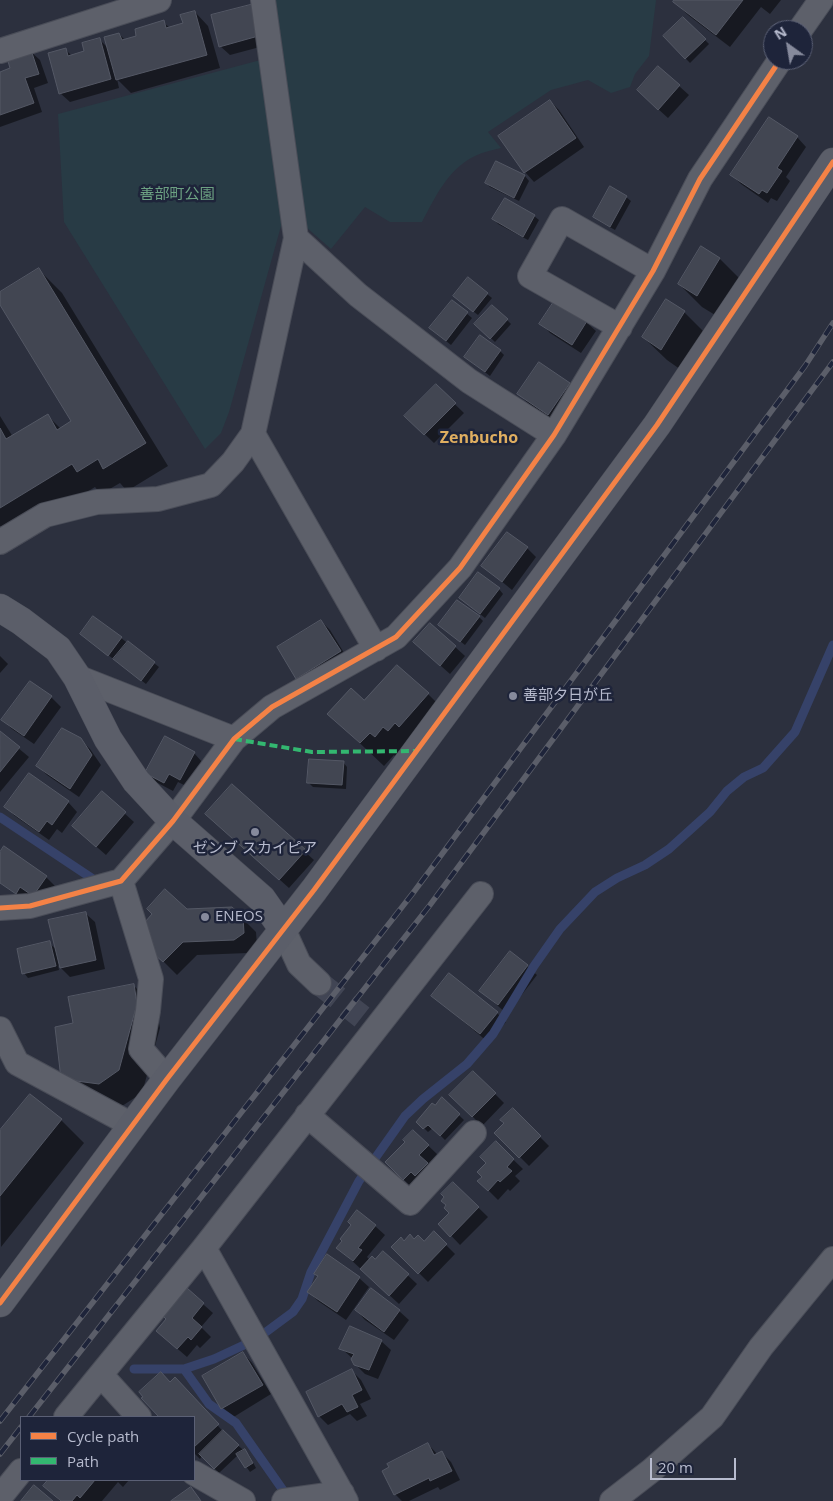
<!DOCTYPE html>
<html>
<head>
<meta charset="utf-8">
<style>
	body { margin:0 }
	#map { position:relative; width:833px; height:1501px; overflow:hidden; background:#2c303e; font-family:"Open Sans",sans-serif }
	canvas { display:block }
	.legend { position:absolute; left:20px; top:1416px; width:175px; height:65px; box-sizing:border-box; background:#1e243a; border:1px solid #5b6075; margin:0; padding:6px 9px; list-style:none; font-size:15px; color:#b7bbce }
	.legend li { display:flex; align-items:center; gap:10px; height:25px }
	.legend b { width:25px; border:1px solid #5b6075 }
	.north { position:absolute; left:763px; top:20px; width:50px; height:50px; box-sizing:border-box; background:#1e243a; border:1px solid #5b6075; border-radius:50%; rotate:328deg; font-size:14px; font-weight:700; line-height:20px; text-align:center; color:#b7bbce }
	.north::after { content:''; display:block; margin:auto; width:18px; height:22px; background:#868a9c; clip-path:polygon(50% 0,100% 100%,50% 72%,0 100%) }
	.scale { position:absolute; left:650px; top:1458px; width:86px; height:22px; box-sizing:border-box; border:2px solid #b7bbce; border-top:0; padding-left:6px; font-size:15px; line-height:18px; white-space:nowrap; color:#b7bbce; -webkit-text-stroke:4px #1e243a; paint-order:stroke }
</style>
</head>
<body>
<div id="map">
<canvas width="833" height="1501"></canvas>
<ul class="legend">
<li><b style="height:6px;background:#f48246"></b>Cycle path</li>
<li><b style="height:6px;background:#33b770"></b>Path</li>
</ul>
<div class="north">N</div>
<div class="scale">20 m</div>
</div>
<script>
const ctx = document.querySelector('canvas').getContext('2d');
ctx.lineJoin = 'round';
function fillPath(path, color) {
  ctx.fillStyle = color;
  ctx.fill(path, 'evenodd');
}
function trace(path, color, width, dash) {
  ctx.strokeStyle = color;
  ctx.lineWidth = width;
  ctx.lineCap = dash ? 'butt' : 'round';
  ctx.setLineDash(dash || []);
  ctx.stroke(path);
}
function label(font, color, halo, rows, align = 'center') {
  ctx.font = font + ' "Open Sans","Noto Sans JP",sans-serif';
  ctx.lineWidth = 5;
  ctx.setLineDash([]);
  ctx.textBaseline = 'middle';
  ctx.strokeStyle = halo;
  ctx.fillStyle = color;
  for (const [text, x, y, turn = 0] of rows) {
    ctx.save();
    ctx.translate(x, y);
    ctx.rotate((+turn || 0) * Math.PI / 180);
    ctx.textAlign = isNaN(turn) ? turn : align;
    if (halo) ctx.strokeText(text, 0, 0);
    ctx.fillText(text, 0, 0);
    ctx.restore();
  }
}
fillPath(new Path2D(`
	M 273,0 L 656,0 L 649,56 L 635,74 L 630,87 L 611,93 L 588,80 L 551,90 L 488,132 L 501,148 C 493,150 483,152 475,156 C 448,169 436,196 422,222 L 390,222 L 365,207 L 331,249 L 306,227 L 295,176 L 229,412 L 221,433 L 205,449 L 64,222 L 58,114 L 283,54 L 271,2 Z`), '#283b45');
fillPath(new Path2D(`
	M 676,0 L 781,0 L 770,14 L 761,7 L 730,47 L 688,15 L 675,2 Z
	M 254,5 L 271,44 L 230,55 L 220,46 Z
	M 195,12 L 208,26 L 220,68 L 131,93 L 117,79 L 119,88 L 70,102 L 60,93 L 65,49 L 72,56 L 85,52 L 99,39 L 109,49 L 119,34 L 125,40 L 138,37 L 163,22 L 170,28 L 184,24 Z
	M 683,18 L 709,44 L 690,63 L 665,37 Z
	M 30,51 L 40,60 L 48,83 L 34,88 L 42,112 L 0,127 L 0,73 L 12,69 Z
	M 659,68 L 689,95 L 668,118 L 647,99 Z
	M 550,101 L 559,110 L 584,147 L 534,182 L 525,172 L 500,136 Z
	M 797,137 L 806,147 L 786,177 L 790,181 L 777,201 L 771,198 L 768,203 L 741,184 L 732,175 Z
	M 496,162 L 525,176 L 529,181 L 519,201 L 490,187 L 486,183 Z
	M 626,197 L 631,201 L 615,230 L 599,221 L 594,217 Z
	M 505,199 L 534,216 L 539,220 L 528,240 L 498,224 L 494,219 Z
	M 701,248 L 720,259 L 743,282 L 720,318 L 702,307 L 679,284 Z
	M 39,270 L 62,293 L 168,466 L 127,491 L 120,483 L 101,494 L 95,487 L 12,538 L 0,526 L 0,416 L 13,437 L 47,415 L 61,429 L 72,422 L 0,303 L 0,294 Z
	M 487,294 L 492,298 L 478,315 L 459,300 Z
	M 452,301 L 472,318 L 451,345 L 435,332 Z
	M 555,302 L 586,322 L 596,331 L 581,353 L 550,333 L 541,323 Z
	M 684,312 L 707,335 L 684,372 L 667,360 L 643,337 Z
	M 507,320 L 511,324 L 495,342 L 476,324 Z
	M 500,351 L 504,355 L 490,376 L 465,357 Z
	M 569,384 L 578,393 L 558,423 L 528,403 L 519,394 Z
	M 436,386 L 464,413 L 434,443 L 406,416 Z
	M 527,548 L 536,557 L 512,590 L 483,566 Z
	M 499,589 L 503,594 L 485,618 L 465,602 Z
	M 479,617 L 483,621 L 465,645 L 439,625 Z
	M 321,621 L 330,630 L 349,661 L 307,687 L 297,678 L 278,648 Z
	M 430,624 L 465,656 L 450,674 L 414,642 Z
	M 86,638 L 121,638 L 159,667 L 146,684 Z
	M 0,656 L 8,664 L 0,673 Z
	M 30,682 L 51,697 L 61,707 L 34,744 L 12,729 L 3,720 Z
	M 428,694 L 451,717 L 398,759 L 394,755 L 384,766 L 329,714 L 364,702 Z
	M 0,733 L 29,757 L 0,792 Z
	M 80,739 L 90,749 L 101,765 L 79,797 L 47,775 L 38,766 Z
	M 194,753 L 203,763 L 190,788 L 178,782 L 173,791 L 156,782 L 147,773 Z
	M 343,762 L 347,767 L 346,789 L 313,787 L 308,782 Z
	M 29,774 L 68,802 L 77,812 L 62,833 L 57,829 L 49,840 L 15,816 L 6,807 Z
	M 232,786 L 314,860 L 289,888 L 216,823 Z
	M 102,793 L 134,822 L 106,855 L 83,835 Z
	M 4,848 L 46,877 L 55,886 L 42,904 L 26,902 L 0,882 L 0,854 Z
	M 187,910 L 242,918 L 256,932 L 257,946 L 248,953 L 197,955 L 177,975 L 156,954 L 154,914 Z
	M 85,913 L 95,922 L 105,969 L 70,977 L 58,965 L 59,970 L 28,978 L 24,973 L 49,943 L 57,950 Z
	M 510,952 L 537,975 L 507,1014 L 481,991 Z
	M 133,985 L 156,1008 L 160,1028 L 142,1093 L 122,1106 L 62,1078 L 74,1024 Z
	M 433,996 L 497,1013 L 506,1022 L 489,1043 Z
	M 473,1072 L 504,1103 L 482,1126 L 451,1095 Z
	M 30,1095 L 61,1120 L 84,1143 L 1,1247 L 0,1132 Z
	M 442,1099 L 464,1120 L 445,1140 L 433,1128 L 428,1132 L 418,1122 Z
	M 513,1110 L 549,1146 L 529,1166 L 496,1133 L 505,1123 Z
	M 413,1131 L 438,1155 L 428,1165 L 436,1173 L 413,1189 L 386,1162 L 406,1142 Z
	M 496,1143 L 523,1169 L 515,1176 L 520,1181 L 510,1191 L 508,1189 L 498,1200 L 479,1181 L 483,1177 Z
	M 453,1183 L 488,1217 L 460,1245 L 440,1224 L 451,1213 Z
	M 375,1226 L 385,1235 L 367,1257 L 370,1260 L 375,1261 L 383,1252 L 417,1284 L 399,1304 L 338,1248 Z
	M 434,1233 L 455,1254 L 428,1282 L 393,1247 L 404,1242 L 414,1240 L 424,1243 Z
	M 359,1278 L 369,1287 L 346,1320 L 318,1301 L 309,1292 Z
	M 187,1290 L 213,1313 L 201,1327 L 211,1337 L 200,1348 L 197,1345 L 187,1357 L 157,1331 L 168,1319 Z
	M 371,1290 L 399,1311 L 409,1320 L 394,1340 L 365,1320 L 356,1310 Z
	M 381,1341 L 391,1350 L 378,1379 L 365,1374 L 355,1364 L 352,1358 L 341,1348 Z
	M 243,1353 L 252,1363 L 271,1394 L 232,1418 L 222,1409 L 203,1377 Z
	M 351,1370 L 361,1380 L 371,1399 L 360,1404 L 367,1416 L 357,1421 L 350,1414 L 328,1425 L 319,1416 Z
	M 170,1383 L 185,1388 L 226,1435 L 249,1455 L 256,1468 L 250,1472 L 238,1455 L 219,1473 L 202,1456 L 200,1459 L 194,1453 L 194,1417 L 160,1417 L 143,1399 Z
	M 428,1444 L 437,1454 L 442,1453 L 451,1462 L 460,1480 L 440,1490 L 438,1487 L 409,1501 L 402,1501 L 395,1494 Z
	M 49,1480 L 129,1480 L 123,1487 L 118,1482 L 102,1501 L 60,1501 L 44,1486 Z`), '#0007');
trace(new Path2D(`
	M 0,817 L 93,879
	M 266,1332 L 293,1312 L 302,1299 L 311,1272 L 359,1181 L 405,1116 L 423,1099 L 467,1064 L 493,1034 L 534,966 L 560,929 L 595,892 L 617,878 L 645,865 L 669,849 L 710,812 L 727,791 L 744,777 L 763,768 L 795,732 L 833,645
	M 134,1369 L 184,1369 L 214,1359 L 244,1345
	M 184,1369 L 209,1404 L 236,1423 L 285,1493`), '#364269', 9);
const building = new Path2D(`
	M 674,0 L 743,0 L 716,35 L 673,2 Z
	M 254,4 L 262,35 L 219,47 L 211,15 Z
	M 195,11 L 207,55 L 116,80 L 104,37 L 119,33 L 122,40 L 136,36 L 135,29 L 164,20 L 166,28 L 183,23 L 180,15 Z
	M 683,17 L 706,39 L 685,59 L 663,36 Z
	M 100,38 L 111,79 L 59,94 L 48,53 L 66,48 L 68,56 L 84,51 L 82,43 Z
	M 31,50 L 39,74 L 25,78 L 34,103 L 0,115 L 0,72 L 10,68 L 7,58 Z
	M 658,66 L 680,85 L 658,110 L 637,90 Z
	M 550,100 L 576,138 L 524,173 L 498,136 Z
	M 769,117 L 798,136 L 777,168 L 782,171 L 767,193 L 762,190 L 759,194 L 730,175 Z
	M 496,161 L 525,175 L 514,198 L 485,183 Z
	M 610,186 L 627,196 L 610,227 L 593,217 Z
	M 505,198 L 535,215 L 523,237 L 492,219 Z
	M 701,246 L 720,258 L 697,296 L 678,284 Z
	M 39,268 L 146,443 L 103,469 L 98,459 L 77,472 L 72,464 L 0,508 L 0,428 L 6,439 L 48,414 L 57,430 L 71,421 L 0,305 L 0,292 Z
	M 468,277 L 488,293 L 473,312 L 453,296 Z
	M 666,299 L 685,311 L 661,350 L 642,337 Z
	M 452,300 L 468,312 L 446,341 L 429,328 Z
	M 555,300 L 587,321 L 572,345 L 539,324 Z
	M 492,305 L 508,319 L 490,339 L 474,324 Z
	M 480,335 L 501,350 L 485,372 L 464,357 Z
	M 539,362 L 570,383 L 548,415 L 517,394 Z
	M 436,384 L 456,403 L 424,435 L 404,416 Z
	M 507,532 L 528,547 L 502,582 L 481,566 Z
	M 478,572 L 500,588 L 480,614 L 459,598 Z
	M 457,600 L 480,616 L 460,642 L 438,625 Z
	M 93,616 L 122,637 L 108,656 L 80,634 Z
	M 321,620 L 341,651 L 296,679 L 277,647 Z
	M 430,623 L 456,646 L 440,666 L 413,642 Z
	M 128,641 L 155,662 L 141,681 L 113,659 Z
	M 397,665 L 429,693 L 399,727 L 395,723 L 388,731 L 383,727 L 375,737 L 370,733 L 360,743 L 327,714 L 351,688 L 364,700 Z
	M 30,681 L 52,696 L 24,736 L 1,720 Z
	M 62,728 L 81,738 L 92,755 L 70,789 L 36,766 Z
	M 0,731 L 20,747 L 0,772 Z
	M 165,736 L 195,752 L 180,780 L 169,774 L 164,783 L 145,773 Z
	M 309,759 L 344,761 L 342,785 L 307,783 Z
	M 29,773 L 69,801 L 52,825 L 47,821 L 39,832 L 4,807 Z
	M 232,784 L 306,850 L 279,880 L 205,814 Z
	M 102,791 L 126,812 L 96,847 L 72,826 Z
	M 4,846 L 47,876 L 33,896 L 20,887 L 16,894 L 0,883 L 0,852 Z
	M 165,889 L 187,909 L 232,907 L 243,917 L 244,933 L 234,940 L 183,942 L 163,962 L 155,955 L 145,922 L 152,914 L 147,909 Z
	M 86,912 L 96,960 L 60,968 L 48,920 Z
	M 50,941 L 56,966 L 22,974 L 17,949 Z
	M 510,951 L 528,965 L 498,1005 L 479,991 Z
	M 449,973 L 498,1012 L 480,1034 L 431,996 Z
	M 134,984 L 137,1004 L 119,1070 L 99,1084 L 61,1079 L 55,1027 L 73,1023 L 68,997 Z
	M 473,1071 L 496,1093 L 472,1117 L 449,1095 Z
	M 30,1094 L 62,1119 L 0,1196 L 0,1130 Z
	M 442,1097 L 460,1114 L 440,1136 L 428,1125 L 423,1129 L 416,1122 L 432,1103 L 435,1105 Z
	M 513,1108 L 541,1136 L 519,1158 L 494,1133 L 504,1123 L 500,1120 Z
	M 413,1130 L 429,1145 L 419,1155 L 428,1163 L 415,1176 L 411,1172 L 403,1180 L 385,1162 L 405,1142 L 403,1140 Z
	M 496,1141 L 514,1159 L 507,1167 L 512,1171 L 500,1182 L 498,1180 L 488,1191 L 477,1181 L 482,1177 L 477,1172 L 486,1163 L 480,1157 Z
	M 453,1182 L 479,1207 L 450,1237 L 438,1224 L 449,1213 L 444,1208 L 446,1205 L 441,1201 L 444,1197 L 441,1194 Z
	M 357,1210 L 376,1225 L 358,1248 L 362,1250 L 353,1261 L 336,1248 L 342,1241 L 340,1239 L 351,1225 L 348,1222 Z
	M 434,1231 L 447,1244 L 418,1274 L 391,1247 L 401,1237 L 404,1241 L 410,1234 L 414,1239 L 418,1235 L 424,1241 Z
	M 383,1251 L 409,1274 L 389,1296 L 360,1269 L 372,1256 L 375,1259 Z
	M 327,1254 L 360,1277 L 337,1312 L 307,1292 L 318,1276 L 314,1274 Z
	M 187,1288 L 204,1303 L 192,1318 L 202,1327 L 191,1340 L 188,1337 L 177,1349 L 156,1331 L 166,1319 L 163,1316 Z
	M 371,1288 L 400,1310 L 384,1332 L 355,1310 Z
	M 350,1326 L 382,1340 L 369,1370 L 354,1365 L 351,1359 L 354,1354 L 339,1349 Z
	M 243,1352 L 263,1385 L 221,1409 L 202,1376 Z
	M 352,1369 L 362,1390 L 352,1395 L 358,1407 L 347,1412 L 342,1404 L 318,1417 L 306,1392 Z
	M 161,1372 L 170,1382 L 175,1377 L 219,1424 L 194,1447 L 194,1417 L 159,1417 L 141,1398 L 143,1397 L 139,1392 Z
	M 223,1430 L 239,1445 L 214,1469 L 199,1454 Z
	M 428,1443 L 434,1455 L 442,1451 L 452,1471 L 430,1481 L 429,1478 L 394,1495 L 382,1471 L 389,1467 L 387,1464 Z
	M 245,1449 L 253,1463 L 245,1468 L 236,1454 Z
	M 48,1480 L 95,1480 L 80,1498 L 77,1495 L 72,1501 L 61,1501 L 43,1486 Z
	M 34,1485 L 53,1501 L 21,1501 Z
	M 191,1487 L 201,1501 L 171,1501 Z`);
fillPath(building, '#424652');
trace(building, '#545865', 1);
trace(new Path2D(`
	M 319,983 L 362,1017`), '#414554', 24, [24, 12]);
const street = new Path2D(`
	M 263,0 L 296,238 L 358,295 L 469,381 L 554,435
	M 800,30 L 821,0
	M 0,51 L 159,0
	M 620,327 L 530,276 L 562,219 L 653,271
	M 253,434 L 376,649
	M 0,542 L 45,515 L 97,502 L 158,499 L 211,485 L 233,462 L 253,434 L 296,238
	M 77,677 L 234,739
	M 121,881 L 151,979 L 148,1011 L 141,1049 L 167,1079
	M 0,908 L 30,906 L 121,881 L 173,821 L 234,739 L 272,707 L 396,637 L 460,568 L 554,435 L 653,271 L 700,179 L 780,60
	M 283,929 L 299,964 L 319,983
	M 0,1029 L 17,1063 L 132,1125
	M 307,1115 L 410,1203 L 474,1133
	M 204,1248 L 346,1501
	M 101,1375 L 139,1417
	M 66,1417 L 204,1248 L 481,894
	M 194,1473 L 243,1501
	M 0,1497 L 21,1471
	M 284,1501 L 342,1493
	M 612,1501 L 652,1470 L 712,1417 L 761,1347 L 833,1259`);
const secondary = new Path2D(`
	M 0,608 L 21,621 L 58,649 L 77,677 L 108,739 L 136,781 L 173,821 L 262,899 L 283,929
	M 0,1303 L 167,1079 L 314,890 L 657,425 L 833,162`);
trace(street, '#4a4d58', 26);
trace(secondary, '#4a4d58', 29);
trace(street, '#5d606a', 24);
trace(secondary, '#5b5e69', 28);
const rail = new Path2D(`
	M 29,1417 L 430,905 L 833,362
	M 0,1421 L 413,893 L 805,366 L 833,323
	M 0,1454 L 21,1427`);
trace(rail, '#5b5e69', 5.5);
trace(rail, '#1e243a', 4, [11]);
trace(new Path2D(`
	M 234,739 L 312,752 L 416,751`), '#33b770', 4, [8, 4]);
trace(new Path2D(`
	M 0,908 L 30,906 L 121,881 L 173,821 L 234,739 L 272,707 L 396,637 L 460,568 L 554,435 L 653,271 L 700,179 L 780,60
	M 0,1303 L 167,1079 L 314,890 L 657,425 L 833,162`), '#f48246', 5);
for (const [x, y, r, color] of [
	[513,696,5,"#868a9c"],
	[255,832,5,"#868a9c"],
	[205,917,5,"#868a9c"]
]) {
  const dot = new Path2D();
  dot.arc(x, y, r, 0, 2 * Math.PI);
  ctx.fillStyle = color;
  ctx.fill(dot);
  trace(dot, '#1e243a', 2);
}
label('15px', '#6ca182', '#1e243a', [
	["善部町公園",177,195]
]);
label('15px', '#b7bbce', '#1e243a', [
	["善部夕日が丘",523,696],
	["ゼンブ スカイピア",255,849,"center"],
	["ENEOS",215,917]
], 'left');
label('bold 16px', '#dfae60', '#1e243a', [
	["Zenbucho",479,438]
]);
</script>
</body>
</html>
